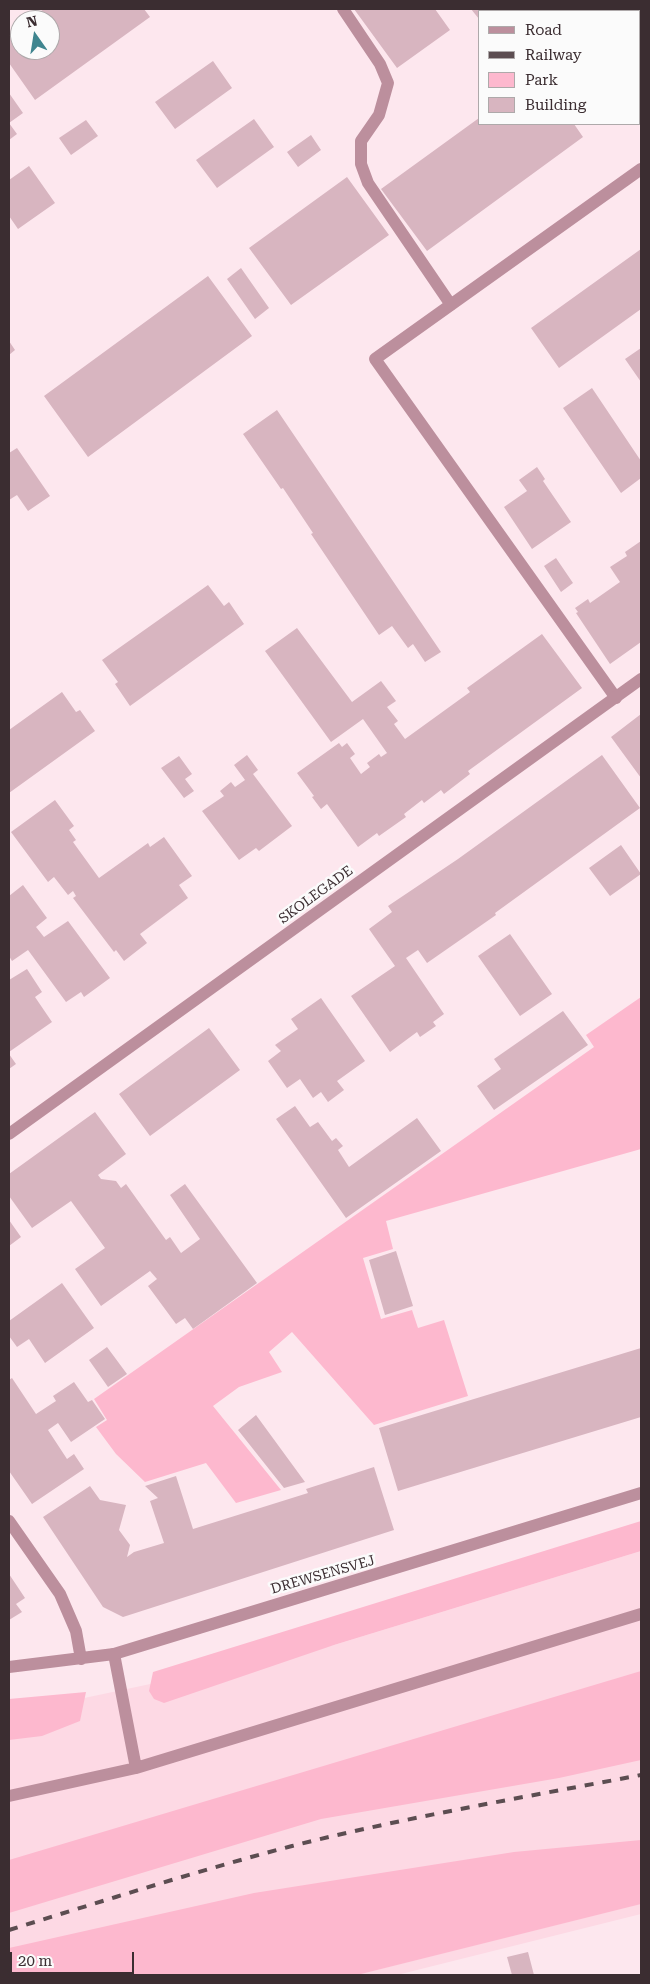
<!DOCTYPE html>
<html>
<head>
<meta charset="utf-8">
<style>
	body { margin:0 }
	#map { position:relative; width:650px; height:1984px; overflow:hidden; background:#fde7ee; font-family:"Roboto Serif",serif }
	canvas { display:block }
	.frame { position:absolute; inset:0; border:10px solid #3b2d31; pointer-events:none }
	.legend { position:absolute; left:478px; top:10px; width:162px; height:115px; box-sizing:border-box; background:#fbfbfb; border:1px solid #aea9aa; margin:0; padding:6px 9px; list-style:none; font-size:15px; color:#3b2d31 }
	.legend li { display:flex; align-items:center; gap:10px; height:25px }
	.legend b { width:25px; border:1px solid #aea9aa }
	.north { position:absolute; left:10px; top:10px; width:50px; height:50px; box-sizing:border-box; background:#fbfbfb; border:1px solid #aea9aa; border-radius:50%; rotate:347deg; font-size:14px; font-weight:700; line-height:20px; text-align:center; color:#3b2d31 }
	.north::after { content:''; display:block; margin:auto; width:18px; height:22px; background:#3f858f; clip-path:polygon(50% 0,100% 100%,50% 72%,0 100%) }
	.scale { position:absolute; left:10px; top:1952px; width:124px; height:22px; box-sizing:border-box; border:2px solid #3b2d31; border-top:0; padding-left:6px; font-size:15px; line-height:18px; white-space:nowrap; color:#3b2d31; -webkit-text-stroke:4px #fbfbfb; paint-order:stroke }
</style>
</head>
<body>
<div id="map">
<canvas width="650" height="1984"></canvas>
<div class="frame"></div>
<ul class="legend">
<li><b style="height:6px;background:#bc8f9d"></b>Road</li>
<li><b style="height:6px;background:#5c4d51"></b>Railway</li>
<li><b style="height:14px;background:#fdb8ce"></b>Park</li>
<li><b style="height:14px;background:#d8b5c0"></b>Building</li>
</ul>
<div class="north">N</div>
<div class="scale">20 m</div>
</div>
<script>
const ctx = document.querySelector('canvas').getContext('2d');
ctx.lineJoin = 'round';
function fillPath(path, color) {
  ctx.fillStyle = color;
  ctx.fill(path, 'evenodd');
}
function trace(path, color, width, dash) {
  ctx.strokeStyle = color;
  ctx.lineWidth = width;
  ctx.lineCap = dash ? 'butt' : 'round';
  ctx.setLineDash(dash || []);
  ctx.stroke(path);
}
function label(font, color, halo, rows, align = 'center') {
  ctx.font = font + ' "Roboto Serif",serif';
  ctx.lineWidth = 5;
  ctx.setLineDash([]);
  ctx.textBaseline = 'middle';
  ctx.strokeStyle = halo;
  ctx.fillStyle = color;
  for (const [text, x, y, turn = 0] of rows) {
    ctx.save();
    ctx.translate(x, y);
    ctx.rotate((+turn || 0) * Math.PI / 180);
    ctx.textAlign = isNaN(turn) ? turn : align;
    if (halo) ctx.strokeText(text, 0, 0);
    ctx.fillText(text, 0, 0);
    ctx.restore();
  }
}
fillPath(new Path2D(`
	M 641,1551 L 641,1914 L 397,1975 L 9,1975 L 9,1714 L 334,1645 Z`), '#fdd9e4');
fillPath(new Path2D(`
	M 641,997 L 641,1149 L 386,1221 L 393,1249 L 363,1258 L 381,1319 L 412,1310 L 418,1328 L 444,1320 L 468,1396 L 374,1425 L 292,1332 L 269,1352 L 282,1372 L 239,1387 L 213,1406 L 281,1490 L 236,1503 L 206,1463 L 145,1482 L 116,1454 L 96,1427 L 107,1420 L 94,1399 L 594,1047 L 586,1035 Z
	M 641,1521 L 641,1551 L 334,1645 L 164,1703 L 154,1699 L 149,1691 L 153,1672 Z
	M 641,1671 L 641,1760 L 559,1778 L 321,1819 L 9,1913 L 9,1860 Z
	M 86,1692 L 80,1721 L 42,1736 L 9,1740 L 9,1699 Z
	M 641,1840 L 641,1904 L 357,1975 L 9,1975 L 9,1948 L 254,1893 L 514,1852 Z`), '#fdb8ce');
fillPath(new Path2D(`
	M 44,9 L 144,9 L 150,17 L 35,100 L 9,63 L 9,34 L 20,26 L 20,50 L 50,50 L 50,20 L 28,20 Z
	M 354,9 L 435,9 L 450,30 L 397,68 Z
	M 471,9 L 507,9 L 509,11 L 479,11 L 479,19 Z
	M 529,9 L 579,9 L 576,11 L 526,11 Z
	M 593,9 L 641,9 L 641,36 L 639,38 L 639,11 L 594,11 Z
	M 213,61 L 232,88 L 175,129 L 155,102 Z
	M 9,93 L 23,113 L 9,123 L 17,134 L 9,140 Z
	M 479,118 L 479,124 L 574,124 L 583,137 L 427,251 L 381,189 Z
	M 254,119 L 274,147 L 217,188 L 196,160 Z
	M 86,120 L 98,136 L 71,155 L 59,138 Z
	M 311,135 L 321,150 L 298,167 L 287,152 Z
	M 29,166 L 55,203 L 18,229 L 9,216 L 9,180 Z
	M 347,177 L 389,235 L 291,305 L 249,248 Z
	M 641,249 L 641,309 L 559,368 L 531,328 Z
	M 241,268 L 269,308 L 255,319 L 227,279 Z
	M 208,276 L 252,336 L 88,457 L 44,396 Z
	M 9,341 L 15,350 L 9,355 Z
	M 641,348 L 641,382 L 625,359 Z
	M 592,388 L 641,461 L 641,478 L 621,493 L 563,408 Z
	M 277,410 L 441,652 L 425,662 L 413,644 L 408,648 L 392,626 L 379,635 L 311,534 L 313,533 L 283,488 L 281,489 L 243,434 Z
	M 17,448 L 50,496 L 28,511 L 17,495 L 9,500 L 9,453 Z
	M 537,467 L 545,479 L 543,481 L 571,522 L 532,549 L 504,507 L 527,491 L 519,480 Z
	M 641,541 L 641,642 L 610,664 L 576,613 L 578,612 L 575,608 L 588,599 L 590,603 L 620,582 L 610,567 L 627,556 L 625,552 Z
	M 556,558 L 573,583 L 561,592 L 544,566 Z
	M 208,585 L 224,606 L 229,602 L 244,624 L 130,706 L 115,684 L 118,682 L 102,660 Z
	M 297,628 L 352,702 L 381,681 L 396,701 L 387,707 L 398,721 L 394,724 L 405,739 L 470,692 L 467,688 L 542,634 L 582,688 L 468,771 L 470,774 L 444,794 L 441,790 L 424,803 L 422,800 L 404,814 L 406,817 L 379,836 L 377,833 L 358,847 L 327,804 L 321,809 L 312,797 L 314,796 L 297,773 L 339,743 L 342,747 L 347,743 L 355,754 L 350,758 L 361,774 L 370,767 L 367,763 L 379,754 L 381,757 L 387,753 L 363,719 L 331,742 L 265,651 Z
	M 62,692 L 76,712 L 80,710 L 95,731 L 9,793 L 9,730 Z
	M 641,714 L 641,778 L 611,737 Z
	M 247,755 L 258,770 L 253,774 L 292,826 L 259,851 L 256,848 L 239,860 L 202,811 L 224,796 L 220,791 L 231,782 L 235,787 L 245,780 L 234,765 Z
	M 602,755 L 640,808 L 495,913 L 496,915 L 427,963 L 418,950 L 406,958 L 444,1014 L 433,1022 L 436,1026 L 420,1037 L 417,1032 L 390,1052 L 351,996 L 395,966 L 369,929 L 392,912 L 388,906 L 458,859 Z
	M 179,756 L 192,774 L 185,779 L 194,791 L 184,798 L 161,768 Z
	M 55,800 L 74,826 L 69,830 L 76,840 L 73,842 L 99,878 L 148,843 L 150,847 L 164,837 L 192,876 L 179,885 L 188,898 L 140,934 L 147,943 L 124,961 L 116,950 L 114,952 L 73,898 L 76,896 L 73,891 L 68,895 L 54,877 L 48,882 L 11,832 Z
	M 621,845 L 641,874 L 610,896 L 589,868 Z
	M 23,885 L 47,918 L 36,927 L 44,937 L 68,921 L 110,978 L 84,997 L 81,992 L 66,1002 L 28,950 L 12,961 L 9,956 L 9,896 Z
	M 510,934 L 552,994 L 520,1016 L 478,956 Z
	M 27,969 L 42,992 L 35,997 L 52,1022 L 9,1052 L 9,980 Z
	M 321,998 L 365,1061 L 337,1081 L 344,1090 L 328,1102 L 321,1092 L 313,1098 L 300,1079 L 287,1088 L 268,1061 L 281,1051 L 275,1045 L 298,1029 L 291,1019 Z
	M 563,1011 L 588,1045 L 494,1110 L 477,1086 L 501,1069 L 494,1059 Z
	M 209,1028 L 240,1070 L 150,1136 L 119,1094 Z
	M 9,1054 L 16,1064 L 9,1069 Z
	M 295,1106 L 310,1127 L 318,1122 L 332,1141 L 336,1138 L 343,1146 L 338,1150 L 349,1167 L 417,1118 L 441,1151 L 346,1218 L 276,1119 Z
	M 95,1112 L 126,1154 L 98,1175 L 101,1179 L 116,1181 L 121,1188 L 126,1184 L 166,1240 L 170,1237 L 181,1253 L 200,1239 L 170,1195 L 185,1184 L 257,1283 L 193,1329 L 185,1318 L 176,1324 L 148,1286 L 157,1279 L 150,1271 L 101,1306 L 75,1269 L 105,1248 L 71,1201 L 32,1228 L 9,1196 L 9,1174 Z
	M 9,1220 L 21,1237 L 9,1246 Z
	M 396,1251 L 413,1306 L 385,1315 L 369,1260 Z
	M 62,1283 L 94,1328 L 45,1363 L 29,1339 L 17,1347 L 9,1336 L 9,1321 Z
	M 107,1347 L 127,1374 L 108,1387 L 89,1360 Z
	M 641,1348 L 641,1417 L 398,1491 L 379,1428 Z
	M 12,1378 L 36,1414 L 56,1401 L 53,1396 L 74,1382 L 88,1402 L 92,1400 L 105,1419 L 71,1442 L 58,1423 L 48,1430 L 67,1459 L 74,1454 L 84,1469 L 32,1504 L 9,1471 L 9,1380 Z
	M 256,1415 L 305,1482 L 284,1488 L 238,1430 Z
	M 374,1467 L 394,1530 L 123,1617 L 103,1607 L 43,1517 L 90,1486 L 100,1500 L 126,1505 L 119,1530 L 130,1545 L 127,1557 L 134,1552 L 164,1543 L 150,1501 L 158,1498 L 145,1486 L 176,1476 L 193,1529 L 308,1493 L 306,1489 Z
	M 9,1574 L 25,1598 L 16,1604 L 22,1612 L 9,1620 Z
	M 528,1952 L 534,1975 L 512,1975 L 507,1957 Z`), '#d8b5c0');
trace(new Path2D(`
	M 343,9 L 380,64 L 388,83 L 379,115 L 361,141 L 361,164 L 368,183 L 451,305
	M 616,698 L 375,359 L 641,169
	M 114,1654 L 136,1768
	M 9,1796 L 136,1768 L 641,1614`), '#bc8f9d', 12);
trace(new Path2D(`
	M 9,1134 L 641,679
	M 9,1521 L 60,1594 L 76,1631 L 81,1659
	M 9,1667 L 114,1654 L 641,1493`), '#bc8f9d', 12);
trace(new Path2D(`
	M 9,1930 C 103,1901 197,1871 292,1846 C 407,1817 525,1797 641,1775`), '#5c4d51', 4, [9, 9]);
label('14px', '#3b2d31', '#fbfbfb', [
	["SKOLEGADE",316,895,-36],
	["DREWSENSVEJ",323,1575,-16]
]);
</script>
</body>
</html>
